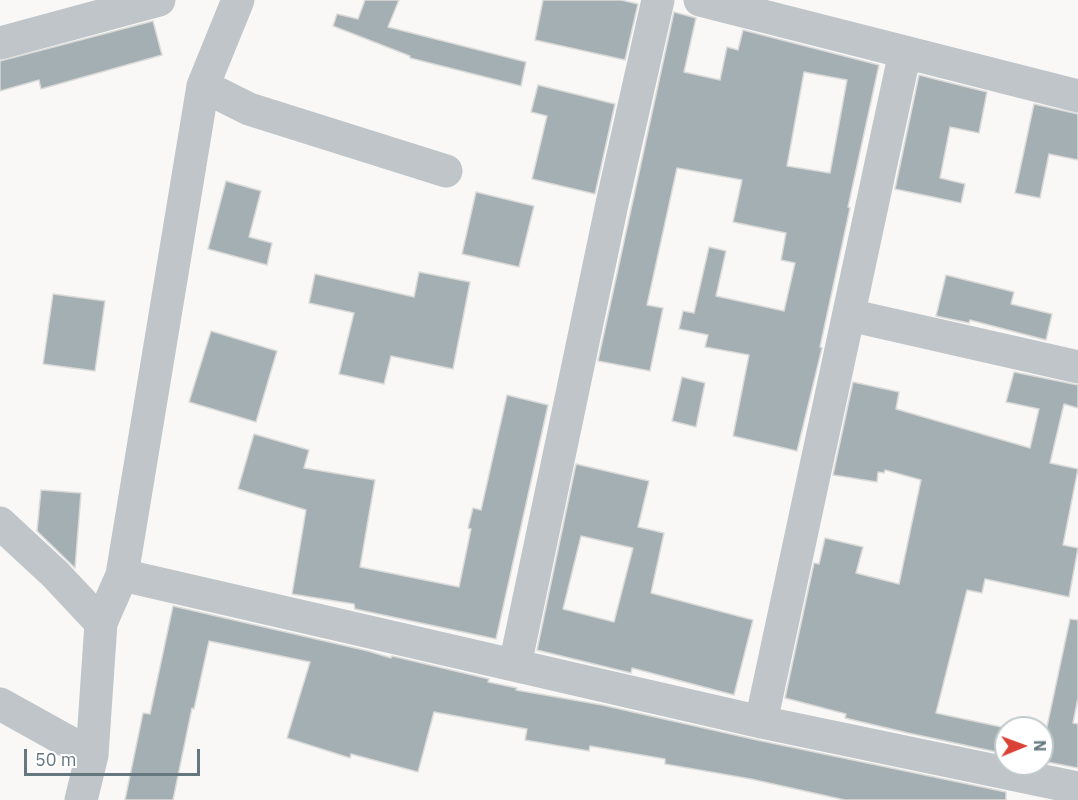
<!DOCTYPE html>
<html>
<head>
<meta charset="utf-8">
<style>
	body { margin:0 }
	#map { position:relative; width:1078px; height:800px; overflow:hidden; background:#f9f8f6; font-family:"IBM Plex Sans",sans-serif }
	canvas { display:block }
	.north { position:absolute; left:994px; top:716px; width:60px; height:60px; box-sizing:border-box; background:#fff; border:2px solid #c1c9cc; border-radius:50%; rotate:89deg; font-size:16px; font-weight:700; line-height:24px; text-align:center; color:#657880 }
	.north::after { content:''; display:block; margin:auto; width:21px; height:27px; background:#da4235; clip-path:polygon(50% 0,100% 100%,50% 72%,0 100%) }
	.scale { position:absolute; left:24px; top:749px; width:176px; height:27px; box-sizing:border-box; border:3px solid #657880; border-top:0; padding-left:8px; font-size:18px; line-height:21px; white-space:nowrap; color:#657880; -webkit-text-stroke:4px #fff; paint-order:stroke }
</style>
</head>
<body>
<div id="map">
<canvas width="1078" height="800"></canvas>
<div class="north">N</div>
<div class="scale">50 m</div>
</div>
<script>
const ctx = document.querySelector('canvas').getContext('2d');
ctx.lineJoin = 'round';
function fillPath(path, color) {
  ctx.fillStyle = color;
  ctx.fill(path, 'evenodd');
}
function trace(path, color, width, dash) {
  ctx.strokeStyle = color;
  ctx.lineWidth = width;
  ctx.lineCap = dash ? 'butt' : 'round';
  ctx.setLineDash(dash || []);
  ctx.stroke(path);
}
const building = new Path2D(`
	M 365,0 L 399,0 L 388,27 L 526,62 L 521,86 L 410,58 L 410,56 L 333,26 L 337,14 L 358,19 Z
	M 543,0 L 621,0 L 638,4 L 625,60 L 535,40 Z
	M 674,12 L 696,18 L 684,72 L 720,80 L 727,47 L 738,50 L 743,30 L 879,65 L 848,207 L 850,208 L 820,347 L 822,348 L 797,451 L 733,436 L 749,355 L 705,347 L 708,335 L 679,329 L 683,311 L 694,313 L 709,247 L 726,251 L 716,296 L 784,311 L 795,263 L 781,260 L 786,233 L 733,222 L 742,180 L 677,168 L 647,305 L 663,308 L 650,371 L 598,361 ZM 804,72 L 847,80 L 830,173 L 787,166 Z
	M 153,21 L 162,55 L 41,89 L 39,80 L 0,91 L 0,61 Z
	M 919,75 L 987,92 L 979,133 L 950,127 L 940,178 L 965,184 L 961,203 L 895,189 Z
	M 538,85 L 615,104 L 595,194 L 532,179 L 547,116 L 531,112 Z
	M 1034,104 L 1078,114 L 1078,160 L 1049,154 L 1040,198 L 1015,193 Z
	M 226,181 L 261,191 L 249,237 L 272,243 L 267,265 L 208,249 Z
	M 476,192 L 534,206 L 519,267 L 462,254 Z
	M 419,272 L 470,282 L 453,369 L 391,356 L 384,384 L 339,374 L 354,313 L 309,303 L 315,274 L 414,297 Z
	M 946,275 L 1014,292 L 1011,304 L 1052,314 L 1046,340 L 970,320 L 969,323 L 936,316 Z
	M 53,294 L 105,301 L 95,371 L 43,364 Z
	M 211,331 L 277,351 L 256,422 L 189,402 Z
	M 1014,372 L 1078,385 L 1078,408 L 1064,404 L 1050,463 L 1078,469 L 1063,545 L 1078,548 L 1069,597 L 985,579 L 982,593 L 967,590 L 936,713 L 1006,728 L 1006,754 L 908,733 L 845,718 L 846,714 L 785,698 L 814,563 L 819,564 L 825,538 L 863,547 L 856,573 L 899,584 L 921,480 L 885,470 L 884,473 L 878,472 L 877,482 L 833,475 L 853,382 L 899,392 L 896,409 L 1030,448 L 1039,409 L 1006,402 Z
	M 682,377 L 705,383 L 696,427 L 672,421 Z
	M 507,395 L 548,405 L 496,639 L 355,609 L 354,604 L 292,594 L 306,510 L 238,489 L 254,434 L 309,450 L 304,468 L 375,480 L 360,567 L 459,587 L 471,529 L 468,528 L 473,508 L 481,510 Z
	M 576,464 L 649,481 L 638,527 L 664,533 L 651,593 L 753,620 L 734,695 L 632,668 L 631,673 L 537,650 ZM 581,536 L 633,548 L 614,622 L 563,609 Z
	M 41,490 L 81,493 L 75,568 L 37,531 Z
	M 173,606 L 368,651 L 391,658 L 392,656 L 489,679 L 488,682 L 517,688 L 516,690 L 602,705 L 757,740 L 1006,792 L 1006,800 L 845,800 L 751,779 L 665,764 L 665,759 L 590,746 L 589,751 L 525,740 L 527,729 L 434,712 L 418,772 L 351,754 L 350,758 L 287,738 L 310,662 L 209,641 L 194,709 L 192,708 L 173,800 L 125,800 L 143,713 L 150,714 Z
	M 1070,619 L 1078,620 L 1078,698 L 1073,723 L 1078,724 L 1078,768 L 1042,761 L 1042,750 Z`);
fillPath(building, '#a4afb3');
trace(building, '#dadad8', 1.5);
trace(new Path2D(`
	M 700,0 L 1078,96
	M 0,43 L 159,0
	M 203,86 L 249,109 L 446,171
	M 849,315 L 1078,367
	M 0,523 L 55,574 L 101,623
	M 122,575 L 761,722 L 1078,788
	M 515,665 L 612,204 L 658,0
	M 0,704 L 92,755
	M 761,722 L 905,52
	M 81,800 L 92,755 L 101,623 L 122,575 L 203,86 L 238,0`), '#bfc5c8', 33);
</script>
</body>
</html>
